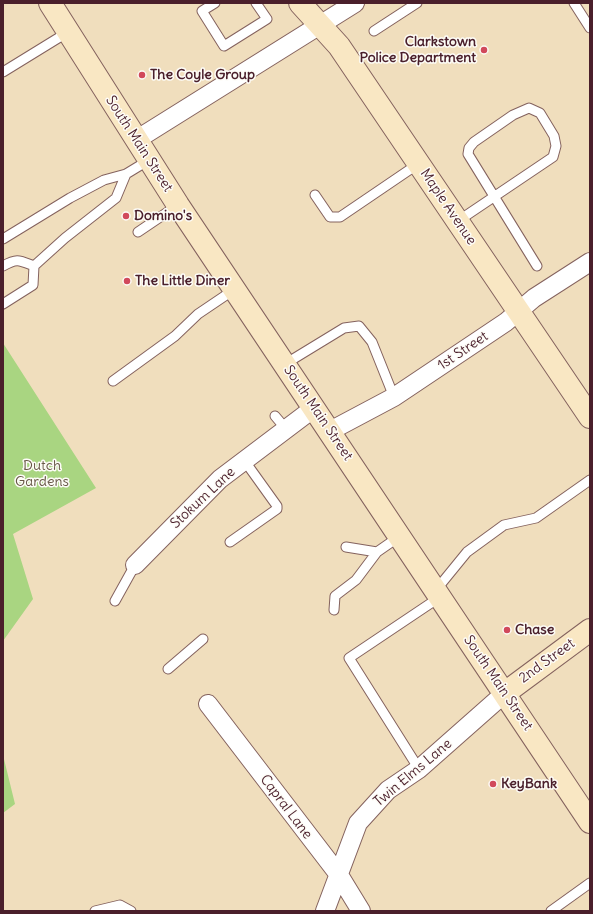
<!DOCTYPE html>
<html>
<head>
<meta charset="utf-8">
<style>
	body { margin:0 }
	#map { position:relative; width:593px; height:914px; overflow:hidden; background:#f0debd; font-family:Delius,sans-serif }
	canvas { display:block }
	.frame { position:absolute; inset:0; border:4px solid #4a1f2b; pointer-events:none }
</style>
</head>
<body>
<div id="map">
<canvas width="593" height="914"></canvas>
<div class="frame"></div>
</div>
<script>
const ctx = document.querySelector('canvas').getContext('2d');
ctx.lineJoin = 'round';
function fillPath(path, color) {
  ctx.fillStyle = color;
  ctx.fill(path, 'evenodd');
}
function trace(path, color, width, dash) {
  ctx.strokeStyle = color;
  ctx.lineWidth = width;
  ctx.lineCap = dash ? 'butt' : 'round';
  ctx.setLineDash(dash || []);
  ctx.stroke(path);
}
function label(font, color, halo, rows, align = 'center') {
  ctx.font = font + ' Delius,sans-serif';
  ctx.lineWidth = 3;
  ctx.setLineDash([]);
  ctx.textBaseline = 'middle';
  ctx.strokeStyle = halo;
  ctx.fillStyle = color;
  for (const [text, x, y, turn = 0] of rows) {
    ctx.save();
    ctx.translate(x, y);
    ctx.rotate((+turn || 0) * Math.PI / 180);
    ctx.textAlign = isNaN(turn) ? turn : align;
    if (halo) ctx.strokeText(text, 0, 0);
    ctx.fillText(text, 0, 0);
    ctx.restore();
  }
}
fillPath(new Path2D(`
	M 3,343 L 96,488 L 13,534 L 33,599 L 3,641 Z
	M 3,755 L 15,804 L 3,813 Z`), '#a9d581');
const lane = new Path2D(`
	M 215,3 L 202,11 L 224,46 L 267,19 L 256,3
	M 574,3 L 590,28
	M 374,31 L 417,3
	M 3,72 L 68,32
	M 315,195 L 330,217 L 340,217 L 418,164
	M 458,221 L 553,157 L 556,146 L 554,136 L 540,113 L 529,108 L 513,115 L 474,142 L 469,148 L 468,154 L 537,266
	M 138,232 L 178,205
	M 3,239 L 70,198 L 104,180 L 126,174 L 149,160
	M 3,266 C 17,258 19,260 34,266
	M 34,266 L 65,238 L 116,198 L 126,174
	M 3,304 L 33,285 L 34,266
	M 285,364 L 344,328 L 359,326 L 372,342 L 394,397
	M 113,381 L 175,336 L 198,314 L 235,289
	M 275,416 L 286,429
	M 230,542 L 277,509 L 277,506 L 244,460
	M 346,547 L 377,552 L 400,536
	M 436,590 L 467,552 L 504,525 L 536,518 L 590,480
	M 115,601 L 135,565
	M 334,610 L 335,596 L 356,580 L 377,552
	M 168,669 L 203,639
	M 419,769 L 349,658 L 440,597
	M 95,911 L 120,905 L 131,911
	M 551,911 L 590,883`);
const street = new Path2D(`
	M 136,140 L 355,3
	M 330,431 L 394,397 L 506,322 L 534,298 L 590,262
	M 135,565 L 220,479 L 314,408
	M 208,704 L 339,875 L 361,911
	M 325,911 L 358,823 L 388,790 L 419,769 L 505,693`);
const secondary = new Path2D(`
	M 50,3 L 178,205 L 590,822
	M 300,3 L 339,46 L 590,417
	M 505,693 L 590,630`);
trace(lane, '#84625e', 11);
trace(street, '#84625e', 20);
trace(secondary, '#84625e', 24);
trace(lane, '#fff', 9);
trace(street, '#fff', 18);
trace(secondary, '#f9e7c3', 22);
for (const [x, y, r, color] of [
	[484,50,4,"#d1495b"],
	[142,75,4,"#d1495b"],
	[126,216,4,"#d1495b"],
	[127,281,4,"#d1495b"],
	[507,630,4,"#d1495b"],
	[493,784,4,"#d1495b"]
]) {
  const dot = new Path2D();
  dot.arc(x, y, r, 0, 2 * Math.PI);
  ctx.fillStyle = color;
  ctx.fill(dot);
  trace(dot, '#fdfcf7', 1.5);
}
label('bold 14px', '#4a1f2b', '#fdfcf7', [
	["Clarkstown",476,42,"right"],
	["Police Department",476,58,"right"],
	["The Coyle Group",150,75],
	["Domino's",134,216],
	["The Little Diner",135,281],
	["Chase",515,630],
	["KeyBank",501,784]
], 'left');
label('14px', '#4a1f2b', '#fdfcf7', [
	["South Main Street",139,144,57],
	["Maple Avenue",448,207,56],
	["1st Street",463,351,-34],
	["South Main Street",318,413,56],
	["Stokum Lane",203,498,-43],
	["2nd Street",547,661,-36],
	["South Main Street",498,683,56],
	["Twin Elms Lane",413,773,-40],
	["Capral Lane",286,807,53]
]);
label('14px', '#665645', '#fdfcf7', [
	["Dutch",42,466],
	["Gardens",42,482]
]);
</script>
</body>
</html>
